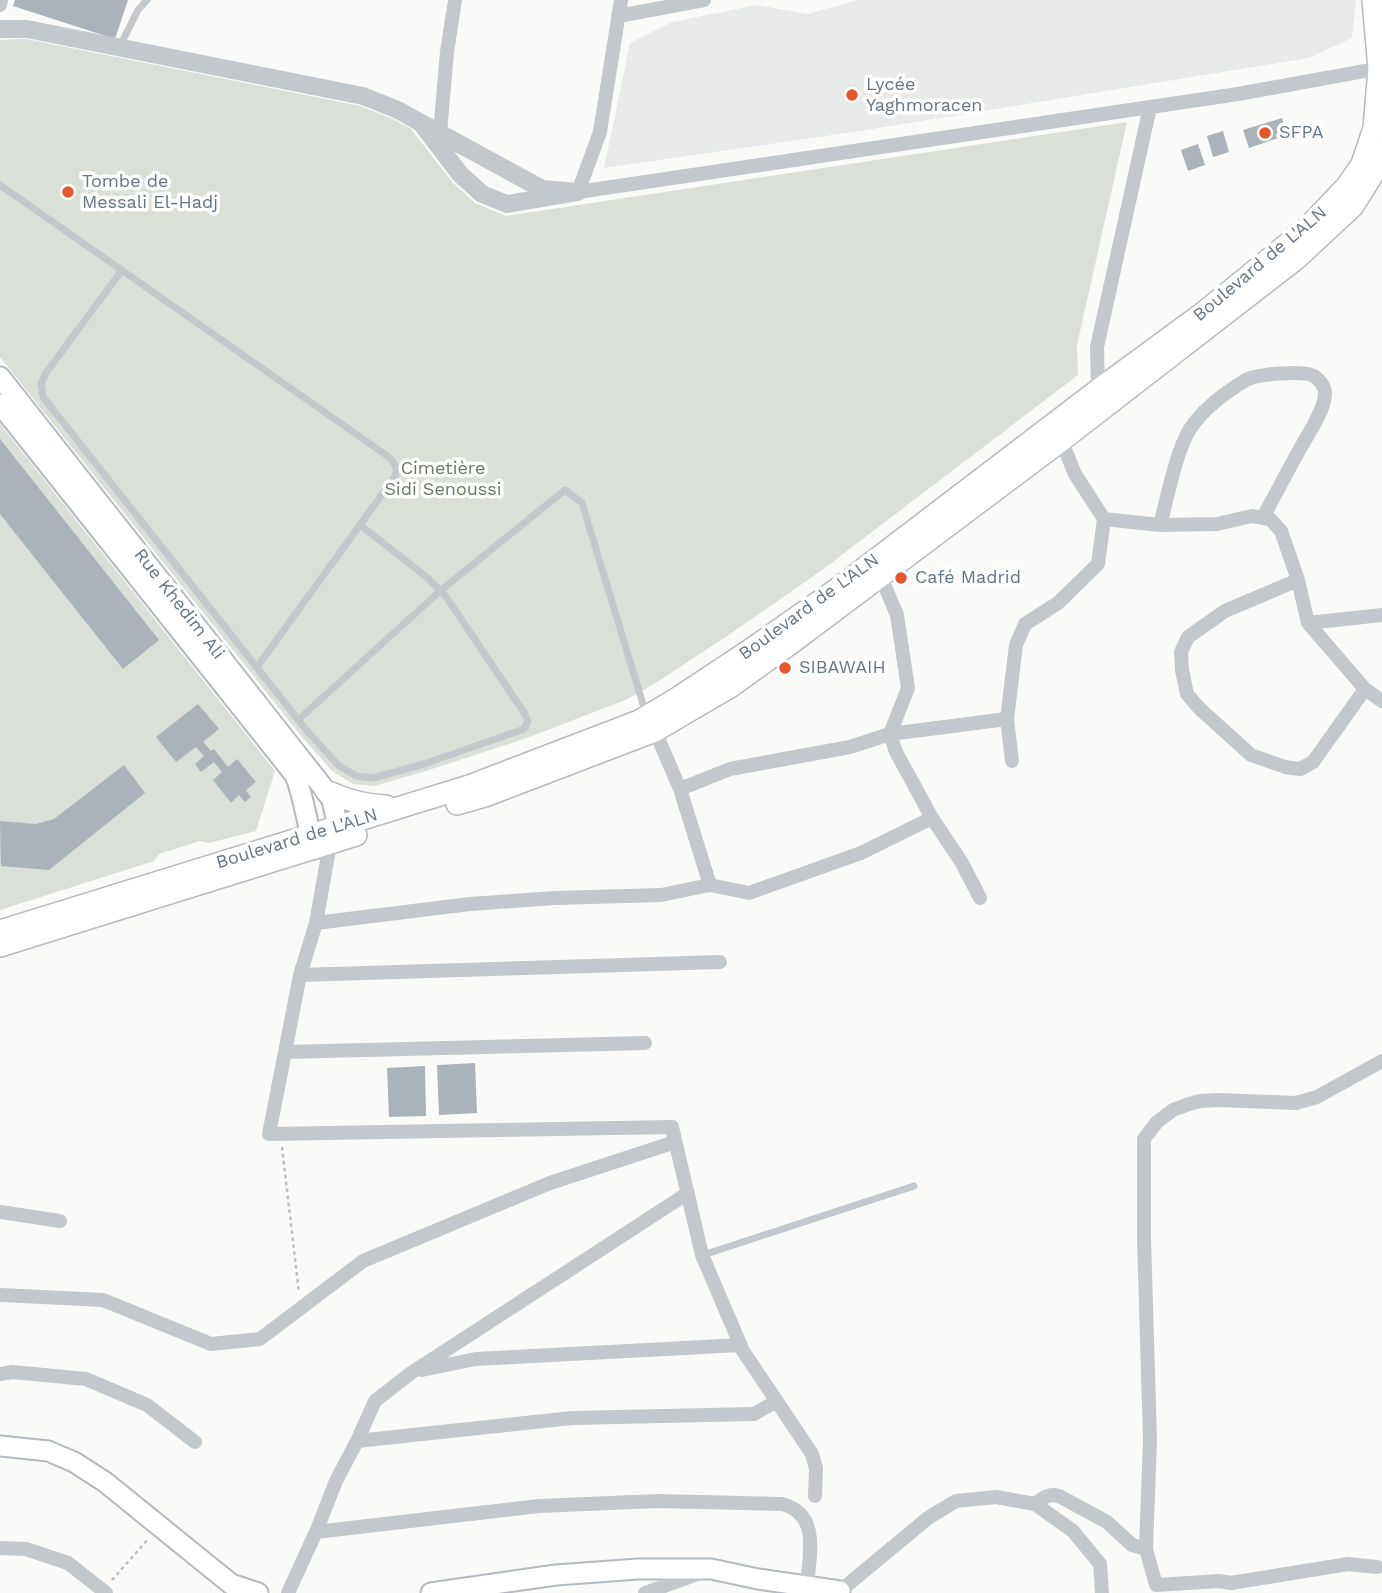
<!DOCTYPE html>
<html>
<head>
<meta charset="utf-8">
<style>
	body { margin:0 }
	canvas { display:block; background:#fafaf8 }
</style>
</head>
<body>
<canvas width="1382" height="1593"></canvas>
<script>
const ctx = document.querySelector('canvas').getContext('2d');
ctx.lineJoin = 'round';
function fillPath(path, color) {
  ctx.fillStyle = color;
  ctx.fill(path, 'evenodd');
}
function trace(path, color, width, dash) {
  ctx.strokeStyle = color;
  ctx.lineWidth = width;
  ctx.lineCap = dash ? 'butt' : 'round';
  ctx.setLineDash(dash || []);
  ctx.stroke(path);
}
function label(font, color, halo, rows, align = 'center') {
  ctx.font = font + ' "Work Sans",sans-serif';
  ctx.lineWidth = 7;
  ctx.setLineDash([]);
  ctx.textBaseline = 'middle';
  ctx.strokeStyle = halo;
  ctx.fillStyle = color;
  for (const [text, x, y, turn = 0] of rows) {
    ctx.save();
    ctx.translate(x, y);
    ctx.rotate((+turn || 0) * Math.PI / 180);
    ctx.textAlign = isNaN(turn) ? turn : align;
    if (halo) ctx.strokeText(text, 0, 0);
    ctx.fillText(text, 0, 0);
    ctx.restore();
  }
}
fillPath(new Path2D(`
	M 858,0 L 1356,0 L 1352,38 L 1309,58 L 860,131 L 604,168 L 630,43 L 672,22 L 757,5 L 808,14 Z`), '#e8e9e9');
fillPath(new Path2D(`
	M 26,39 L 360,106 L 393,119 L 411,129 L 452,182 L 475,203 L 506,216 L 1127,122 L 1077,345 L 1078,375 L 822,570 L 733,632 L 662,679 L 628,699 L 524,739 L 426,771 L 374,786 L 353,784 L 332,771 L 302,737 L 0,357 L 0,40 Z
	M 0,424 L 275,771 L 256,831 L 209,843 L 200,841 L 159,854 L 154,861 L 0,910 Z`), '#dadfd7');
fillPath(new Path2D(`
	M 15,0 L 128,0 L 115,39 L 13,6 Z
	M 1282,118 L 1287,135 L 1249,148 L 1243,130 Z
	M 1223,131 L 1229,152 L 1213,157 L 1207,136 Z
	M 1198,144 L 1205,165 L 1188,171 L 1181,150 Z
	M 0,439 L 159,640 L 123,669 L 0,514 Z
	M 198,704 L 219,729 L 203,742 L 211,751 L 214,749 L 228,767 L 237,759 L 256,782 L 246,790 L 251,797 L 245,802 L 239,795 L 231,803 L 213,780 L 222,772 L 214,762 L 201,772 L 195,764 L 204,756 L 196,747 L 176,762 L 156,737 Z
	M 124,765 L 145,793 L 49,870 L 1,866 L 0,821 L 36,824 L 54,819 Z
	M 475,1063 L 477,1113 L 439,1115 L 437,1065 Z
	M 425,1066 L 426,1116 L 389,1117 L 387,1068 Z`), '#aab3b9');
const secondary = new Path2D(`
	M 0,377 L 326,791 L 332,800 L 341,840
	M 0,404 L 295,775 C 305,799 306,824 315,849
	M 0,1446 L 48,1451 L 74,1462 L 105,1482 L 231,1584 L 258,1593
	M 431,1593 L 556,1575 L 638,1569 L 711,1569 L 758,1579 L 840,1591`);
const primary = new Path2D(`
	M 326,791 C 350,801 360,804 386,806
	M 457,804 L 485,796 L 655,731 L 730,687 L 794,641 L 1062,440 L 1296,259 L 1353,206 L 1373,174 L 1382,149
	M 0,931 L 469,786 L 639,721 L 676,699 L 747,652 L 837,589 L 1098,390 L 1203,313 L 1306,229 L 1347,186 L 1362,164 L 1374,128 L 1379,69 L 1373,0
	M 0,946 L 356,835`);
trace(secondary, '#b3babf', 23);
trace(primary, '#b5babe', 24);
trace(new Path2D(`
	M 282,1147 L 299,1293
	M 112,1580 L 149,1538`), '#bbbfc2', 2.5, [3.5, 3.5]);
trace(new Path2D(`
	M 120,46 L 138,10 L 147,0
	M 0,185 L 386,455 C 394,462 400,467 394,478 L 257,667
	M 122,270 L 46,373 L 41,384 L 43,397 L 308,732 L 338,765 L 356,776 L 373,778 L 424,764 L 524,729 L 528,722 L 525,714 L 447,598 L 429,579 L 360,525
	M 298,720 L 440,591 L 565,490 L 582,503 L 646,714
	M 703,1255 L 914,1186`), '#c3c8cc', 7);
trace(new Path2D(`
	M 621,0 L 600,132 L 578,192 L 1238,94 L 1382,68
	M 0,5 L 1,0
	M 618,16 L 704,0
	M 440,133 L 447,52 L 455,0
	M 1098,390 L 1097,347 L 1150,107
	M 1059,435 L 1075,474 L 1104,519 L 1160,525 L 1217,524 L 1252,516 L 1270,519 L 1281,531 L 1298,580 L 1308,623 L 1365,689 L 1382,701
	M 1160,525 C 1167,499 1176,451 1190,429 C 1203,409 1226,392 1246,380 C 1257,374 1303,370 1314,376 C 1320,380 1325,387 1325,394 C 1325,409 1309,433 1301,447 C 1288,470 1276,494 1263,517
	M 1298,580 L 1225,611 L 1188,637 L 1181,652 L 1182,670 L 1187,694 L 1199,708 L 1251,755 L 1285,767 L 1300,769 L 1313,762 L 1365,689
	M 1308,623 L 1382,615
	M 1007,719 L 1012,761
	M 655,731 L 680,789 L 710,885
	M 680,789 L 730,769 L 850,747 L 890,734 L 908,688 L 897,615 L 881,577 L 876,571
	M 330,844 L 316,923 L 300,975 L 269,1134 L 672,1127 L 702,1255 L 743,1351 L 812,1454 L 816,1468 L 815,1496
	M 980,898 L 962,863 L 932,818 L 896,752 L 890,734 L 1007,719 L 1016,645 L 1025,624 L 1058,603 L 1098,564 L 1104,519
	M 316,923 L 470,904 L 555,898 L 661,895 L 710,885 L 749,893 L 861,853 L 932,818
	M 300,975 L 720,962
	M 285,1052 L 645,1043
	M 0,1212 L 60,1221
	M 0,1295 L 103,1300 L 211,1344 L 260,1339 L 363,1261 L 550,1183 L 675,1142
	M 422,1370 L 476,1359 L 741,1345
	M 0,1374 L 12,1372 L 86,1379 L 147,1405 L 195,1442
	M 357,1441 L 572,1418 L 754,1414 L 777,1401
	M 1035,1504 C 1043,1498 1048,1493 1059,1496 L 1107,1522 L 1132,1545 L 1146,1549
	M 316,1532 L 539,1506 L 658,1501 L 782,1504 C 821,1514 809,1556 807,1586
	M 0,1548 L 26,1549 L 68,1563 L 106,1593
	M 1377,1567 L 1348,1564 L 1231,1583 L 1219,1581 L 1156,1585 L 1146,1549 L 1150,1439 L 1144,1239 L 1144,1139 L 1157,1122 L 1173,1110 L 1186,1105 L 1200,1101 L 1219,1100 L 1296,1103 L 1317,1097 L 1382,1061
	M 840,1591 L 928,1518 L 956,1501 L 996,1497 L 1035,1504 L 1073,1531 L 1100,1564 L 1102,1593
	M 288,1593 L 316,1532 L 336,1481 L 357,1441 L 375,1401 L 411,1373 L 688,1193
	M 645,1593 L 703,1572`), '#c3c8cc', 14);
trace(new Path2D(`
	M 0,29 L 27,29 L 363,96 L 398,110 L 421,123
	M 421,123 L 542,189 L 578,192 L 507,204 L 482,194 L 460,174 Z`), '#c3c8cc', 18);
trace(secondary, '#fff', 19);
trace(primary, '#fff', 21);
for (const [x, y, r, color] of [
	[852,95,7,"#e4572e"],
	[1265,133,7,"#e4572e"],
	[68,192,7,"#e4572e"],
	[901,578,7,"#e4572e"],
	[785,668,7,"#e4572e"]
]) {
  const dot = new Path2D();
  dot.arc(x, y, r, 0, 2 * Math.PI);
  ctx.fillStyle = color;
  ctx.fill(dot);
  trace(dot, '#fff', 2.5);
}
label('18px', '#657683', '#fff', [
	["Lycée",866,85],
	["Yaghmoracen",866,106],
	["SFPA",1279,133],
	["Tombe de",82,182],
	["Messali El-Hadj",82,203],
	["Café Madrid",915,578],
	["SIBAWAIH",799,668]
], 'left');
label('18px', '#657683', '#fff', [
	["Boulevard de L'ALN",1260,264,-40],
	["Rue Khedim Ali",179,604,52],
	["Boulevard de L'ALN",809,607,-36],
	["Boulevard de L'ALN",297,839,-17]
]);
label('18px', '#687a64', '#fff', [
	["Cimetière",443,469],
	["Sidi Senoussi",443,490]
]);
</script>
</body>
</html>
